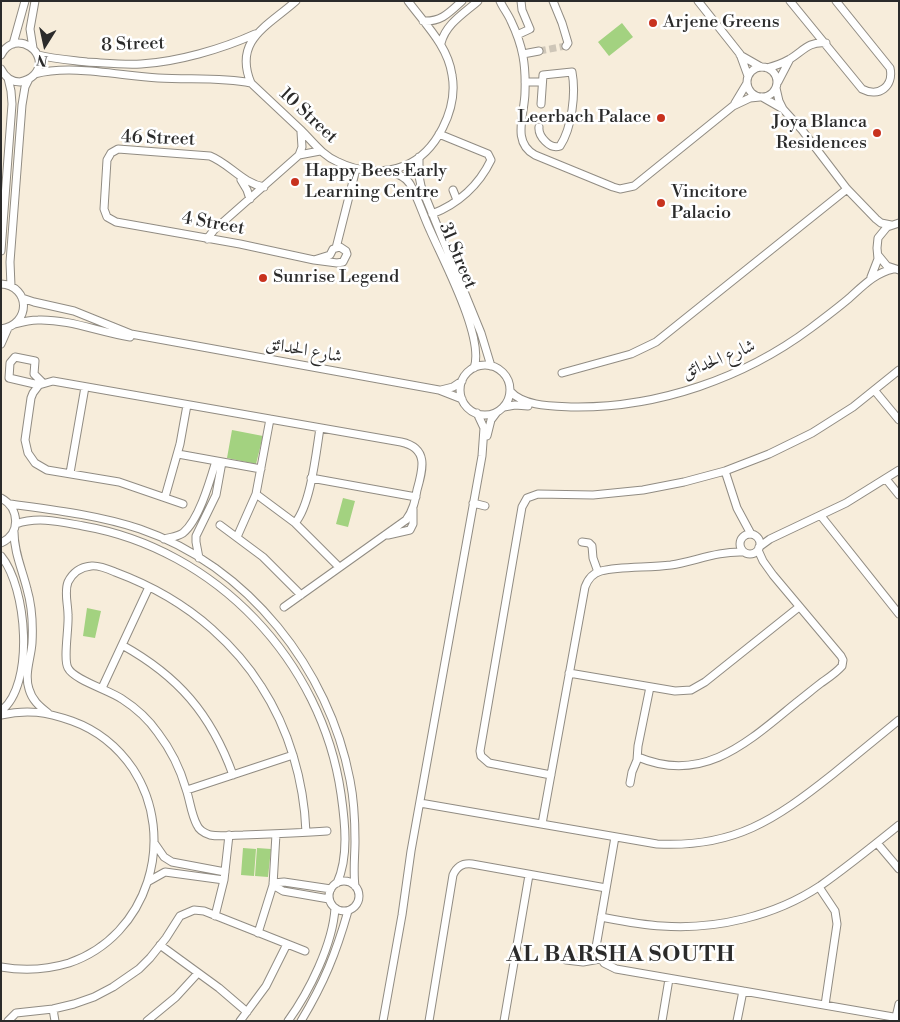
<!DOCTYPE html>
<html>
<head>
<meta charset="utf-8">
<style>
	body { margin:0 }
	#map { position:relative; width:900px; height:1022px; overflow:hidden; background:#f7eddb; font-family:"Libre Bodoni",serif }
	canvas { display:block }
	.frame { position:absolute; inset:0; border:2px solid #2b2b2b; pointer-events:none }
	.north { position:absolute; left:20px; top:20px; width:50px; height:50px; -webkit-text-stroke:4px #fff; paint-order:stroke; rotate:190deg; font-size:14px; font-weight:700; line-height:20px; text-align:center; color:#2b2b2b }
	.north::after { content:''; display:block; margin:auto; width:18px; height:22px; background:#2b2b2b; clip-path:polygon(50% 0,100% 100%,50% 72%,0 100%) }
</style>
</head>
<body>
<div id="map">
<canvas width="900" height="1022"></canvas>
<div class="frame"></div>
<div class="north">N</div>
</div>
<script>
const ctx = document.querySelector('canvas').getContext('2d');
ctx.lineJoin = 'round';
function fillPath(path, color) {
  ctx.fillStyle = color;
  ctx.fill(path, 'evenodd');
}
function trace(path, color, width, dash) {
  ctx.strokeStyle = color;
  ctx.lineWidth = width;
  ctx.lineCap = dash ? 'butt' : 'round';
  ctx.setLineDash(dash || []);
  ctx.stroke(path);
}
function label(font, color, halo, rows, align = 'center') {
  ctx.font = font + ' "Libre Bodoni",Amiri,serif';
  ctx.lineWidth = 5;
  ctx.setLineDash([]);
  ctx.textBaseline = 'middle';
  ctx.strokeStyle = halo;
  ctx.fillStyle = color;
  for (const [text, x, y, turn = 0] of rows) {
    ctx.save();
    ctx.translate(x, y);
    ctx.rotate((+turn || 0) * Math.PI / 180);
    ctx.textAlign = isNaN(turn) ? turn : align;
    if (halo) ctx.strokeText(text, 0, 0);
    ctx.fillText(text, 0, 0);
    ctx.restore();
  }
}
fillPath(new Path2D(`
	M 622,23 L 633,37 L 609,56 L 598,42 Z
	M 232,430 L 263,436 L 256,464 L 227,458 Z
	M 343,498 L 355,501 L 348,527 L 336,524 Z
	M 87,608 L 101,611 L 95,638 L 83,636 Z
	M 243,848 L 256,849 L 254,876 L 241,875 Z
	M 257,848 L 271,849 L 268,877 L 255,876 Z`), '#a3d280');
trace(new Path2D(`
	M 539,51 L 566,46`), '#cec6b8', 7, [7, 3.5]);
const minor = new Path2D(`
	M 296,1 C 268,26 233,40 251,83 C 268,99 284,114 301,130 C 313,142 322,155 338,162 C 358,172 383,174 404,166 C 437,153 458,108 452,75 C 448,46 425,24 408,1
	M 500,1 C 503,8 508,14 511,21 C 523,46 526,65 525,92 C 525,114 511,142 535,155 L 613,187 L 620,189 L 634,186 L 733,106 L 750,98 L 760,97
	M 553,1 L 562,23 L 568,43 L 566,46
	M 698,1 L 740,54 L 748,76
	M 790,1 L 862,89 C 879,98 894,86 890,68 L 836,1
	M 423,21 C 441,22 449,13 462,1
	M 517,35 L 530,29 L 522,10 L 521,1
	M 441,43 C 446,24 463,14 478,1
	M 13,44 L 25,1
	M 33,48 L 30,29 L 35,1
	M 523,54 L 539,51
	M 1,55 C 15,27 53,54 34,75 C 30,79 25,81 20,82 C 11,82 5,77 1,69
	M 38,55 C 54,59 70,60 87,62 C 105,63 123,65 141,64 C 177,62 222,49 255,34
	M 740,55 L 761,67
	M747 82a15 15 0 1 1 30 0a15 15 0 1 1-30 0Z
	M 767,68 C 775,66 783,63 790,59 C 803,51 809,41 826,43
	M 35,74 C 71,64 121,76 158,78 C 189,80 221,77 251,83
	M 525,82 L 542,82
	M 778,82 L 790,59
	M 776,88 L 779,101 L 783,109 L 802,130 L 847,189 L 876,219 L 881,223 L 891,225
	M 762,97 L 783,109
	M 735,103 L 747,83
	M 539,127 C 538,136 550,150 560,146 C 572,128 576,93 572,72 L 543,75 L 541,104
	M 299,155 L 302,147 L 301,132
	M 419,157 L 419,176 L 421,186 L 481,333 L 491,366
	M 387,170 C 395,173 405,176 410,184 C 418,198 423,215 430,230 C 443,260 485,338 474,368
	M 241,180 L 247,190 L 250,199
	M 264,187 C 242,183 230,164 210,156 L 118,149 L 111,153 L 107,160 L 104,209 L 107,217 L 116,222 L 240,244 L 314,260
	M 453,190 L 457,200
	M 432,214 C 458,204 479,185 491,160 L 488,154 L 439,134
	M 207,239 L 214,230 L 299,155 L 320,151
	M 340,247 L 346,251 L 347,254 L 343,262 L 337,263 L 314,260 L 330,255 L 333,249 Z
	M 336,248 L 356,169
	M 1,251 L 12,104 L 11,91 L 8,78
	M 878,255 L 887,266 L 899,270
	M 871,277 L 878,259 L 877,248 L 878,238 L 887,227 L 899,223
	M 1,284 C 31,286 31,325 1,329
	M 11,286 L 10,262 L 22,105 L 25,87 L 29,79
	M 22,298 L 34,302 L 74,311 L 131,334 L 439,390 L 462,399
	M 15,324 C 22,322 30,320 38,320 C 69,319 99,332 130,337
	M 1,344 L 8,328
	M460 390a25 25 0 1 1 50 0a25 25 0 1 1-50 0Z
	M 562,373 L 631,354 L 656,342 L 847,189
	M 39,385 L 9,378 L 10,363 L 15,357 L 35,361 L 34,374 L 43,383
	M 441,390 L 453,387 L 462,381
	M 510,391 C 524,407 554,406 574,407 C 658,408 744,378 811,328 C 823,319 835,310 847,300 C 861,288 874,273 893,269
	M 875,391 L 899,420
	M 504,407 L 515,405 L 528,406
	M 487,436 L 491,420 L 497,412
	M 178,454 L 261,469
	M 725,471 L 737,508 L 751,534
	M 70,473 L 85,387
	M 311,478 L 416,497
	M 886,479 L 899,495
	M 256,494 L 295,523 L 339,567
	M 165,497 L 180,444 L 187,405
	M 1,498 C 20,508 21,534 1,543
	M 473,503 L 485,506
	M 10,504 C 54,510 98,515 140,529 C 248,566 329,669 350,780 C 354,800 355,820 355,841 C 355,856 353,871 355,886
	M 183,504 L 119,482 L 47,470 L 35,463 L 28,453 L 25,440 L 31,398 L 33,393 L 39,385 L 53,381 L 401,442 C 429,448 423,469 417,490 C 415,501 413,511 406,520 L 284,607
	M 821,516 L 899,614
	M 295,523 C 311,504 316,453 320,428
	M 16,524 C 38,516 61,522 83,526 C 216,549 322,661 341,794 C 345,822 349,857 337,883
	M 220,525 L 263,557 L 301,595
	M 14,532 C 14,552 22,569 27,589 C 32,606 33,625 32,643 C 31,658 24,674 29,689 C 32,700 39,706 48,713
	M740 544a10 10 0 1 1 20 0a10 10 0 1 1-20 0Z
	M 388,535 L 410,530 L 413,524 L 413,509
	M 237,537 L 256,494 L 270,419
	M 164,539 C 171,537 177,537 183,533 C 199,520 210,481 216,461
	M 582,542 L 589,543 L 592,546 L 593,558 L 598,572
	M 759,547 L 770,539 L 846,503 L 899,470
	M 1,556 C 27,587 35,685 1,711
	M 199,558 L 196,542 L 196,536 L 216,495 L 222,462
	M 122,645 C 178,676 211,714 233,775
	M 569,673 L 675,691 L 691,690 L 705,682 L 799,607
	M 102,688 L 149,587
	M 1,715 C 28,709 46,712 72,721 C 97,730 118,747 133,769 C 178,838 148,936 69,963 C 46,970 24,971 1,967
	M 638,757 C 704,785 749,741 797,702 C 805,696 813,689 821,683 C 828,678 836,673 842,666 L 843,660 L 841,656 L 773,575 L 763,561 L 758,550
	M 551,775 L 489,763 L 481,756 L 480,751 L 522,507 L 527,498 L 538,494 L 593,495 L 643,490 L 684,482 L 725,471 L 769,454 L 812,433 L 853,407 L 899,370
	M 630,783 L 632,772 L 637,760 L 638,746 L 650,687
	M 187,790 L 293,755
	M 420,803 L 657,844 C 734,848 775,820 833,774 C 855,756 877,738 899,720
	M 542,824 L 585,587 C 588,579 593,573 601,571 C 621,566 649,568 671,565 C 695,561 719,551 743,552
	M 306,832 C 304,781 289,729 261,686 C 248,665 231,646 212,629 C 184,604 150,585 115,572 C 108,569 99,565 91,566 C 81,567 73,572 68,582 C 64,592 68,604 68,615 C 69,628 63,659 68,668 C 74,680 109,690 122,699 C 136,708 149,720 158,733 C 171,750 180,768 186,789 C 190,800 191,814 197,825 C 199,830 204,833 210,835 C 220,837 232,835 243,835 C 271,834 299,833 327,831
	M 615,837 L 596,947 L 598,953 L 604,963 L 616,969 L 899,1018
	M 877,843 L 899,869
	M 155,844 L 164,857 L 172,862 L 225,872
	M329 896a15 15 0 1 1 30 0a15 15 0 1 1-30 0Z
	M 149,881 L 165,872 L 224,880
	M 273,883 L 284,882 L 331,889
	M 273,885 L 283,891 L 329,899
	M 819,887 L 835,911 L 837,924 L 825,1005
	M 215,916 L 224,880 L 229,835
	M 601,917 C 622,921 642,925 662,926 C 715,930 775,916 820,886 C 847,867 873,846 899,825
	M 258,933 L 273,885 L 276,834
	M 160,945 L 219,988 L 247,1012
	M 566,960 L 583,962 L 600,959
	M 53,1009 L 55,1021
	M 896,1017 L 899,1004
	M 8,1021 L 16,1013 L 53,1009 L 74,1004 L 94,997 L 113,987 L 139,969 L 150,958 L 166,938 L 180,916 L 194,910 L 204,911 L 305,951
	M 147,1021 L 176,997 L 198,973
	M 240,1021 L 266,986 L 287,944
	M 288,1021 C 309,992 333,944 335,908
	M 301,1021 C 324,983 336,953 348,911
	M 383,1021 L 402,915 L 411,851 L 482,456 L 484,428 L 477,413
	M 429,1021 L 453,875 C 457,866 463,863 472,864 L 606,888
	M 504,1021 L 529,875
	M 662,1021 L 669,979
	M 737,1021 L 743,991`);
trace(minor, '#918c83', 9);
trace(minor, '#fff', 7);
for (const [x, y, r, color] of [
	[653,23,5,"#c8321e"],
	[661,118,5,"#c8321e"],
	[877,133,5,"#c8321e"],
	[295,182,5,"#c8321e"],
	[661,203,5,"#c8321e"],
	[263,278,5,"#c8321e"]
]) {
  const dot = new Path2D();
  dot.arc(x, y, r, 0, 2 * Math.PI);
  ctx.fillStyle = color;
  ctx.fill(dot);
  trace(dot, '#fff', 2);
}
label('18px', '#2b2b2b', '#fff', [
	["Arjene Greens",663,23],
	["Leerbach Palace",651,118,"right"],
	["Joya Blanca",867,123,"right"],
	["Residences",867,144,"right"],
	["Happy Bees Early",305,172],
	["Learning Centre",305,193],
	["Vincitore",671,193],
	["Palacio",671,214],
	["Sunrise Legend",273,278]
], 'left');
label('18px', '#2b2b2b', '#fff', [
	["8 Street",133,45,-2],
	["10 Street",308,116,43],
	["46 Street",158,139,2],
	["4 Street",213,224,10],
	["31 Street",457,256,67],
	["شارع الحدائق",304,351,10],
	["شارع الحدائق",719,360,-22]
]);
ctx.letterSpacing = '1px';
label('bold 22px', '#2b2b2b', '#fff', [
	["AL BARSHA SOUTH",621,956]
]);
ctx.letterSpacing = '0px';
</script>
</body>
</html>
